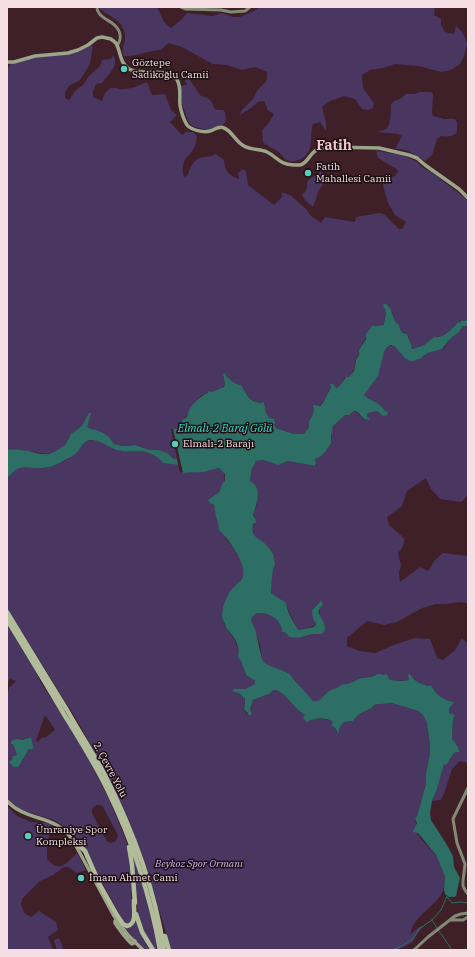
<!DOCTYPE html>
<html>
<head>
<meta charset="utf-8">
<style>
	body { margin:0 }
	#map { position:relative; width:475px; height:957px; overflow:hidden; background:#3f1f28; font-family:"IBM Plex Serif",serif }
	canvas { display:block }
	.frame { position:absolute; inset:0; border:8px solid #f5dfe4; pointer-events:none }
</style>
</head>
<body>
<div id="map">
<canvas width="475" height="957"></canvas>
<div class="frame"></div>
</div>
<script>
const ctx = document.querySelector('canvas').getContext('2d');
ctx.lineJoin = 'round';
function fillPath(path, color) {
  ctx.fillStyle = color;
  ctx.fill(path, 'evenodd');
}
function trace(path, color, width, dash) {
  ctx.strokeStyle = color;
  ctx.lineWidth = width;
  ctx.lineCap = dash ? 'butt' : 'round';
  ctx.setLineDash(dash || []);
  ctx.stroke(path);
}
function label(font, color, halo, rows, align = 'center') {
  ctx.font = font + ' "IBM Plex Serif",serif';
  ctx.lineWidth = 3;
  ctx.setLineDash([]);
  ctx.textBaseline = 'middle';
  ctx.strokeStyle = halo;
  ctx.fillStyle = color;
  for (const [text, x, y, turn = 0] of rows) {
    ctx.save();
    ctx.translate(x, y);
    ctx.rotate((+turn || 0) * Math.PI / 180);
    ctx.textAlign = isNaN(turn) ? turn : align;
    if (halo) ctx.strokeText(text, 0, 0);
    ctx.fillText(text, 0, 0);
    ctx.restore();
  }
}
fillPath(new Path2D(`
	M 100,7 L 157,7 L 164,22 L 171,28 L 182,19 L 187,13 L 212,16 L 222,13 L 233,17 L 240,17 L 252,12 L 260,7 L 435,7 L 434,15 L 441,19 L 441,25 L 445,32 L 454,34 L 456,26 L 462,32 L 466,40 L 467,45 L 464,56 L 460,64 L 451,70 L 441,72 L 418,66 L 395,64 L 383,68 L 370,70 L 362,75 L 363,88 L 374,103 L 373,108 L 369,110 L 362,109 L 355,99 L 344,96 L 330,101 L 322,107 C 323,114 328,124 326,131 L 320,122 L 313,124 C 310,132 312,140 310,148 C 307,158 294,165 285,159 C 283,157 281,154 279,152 C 274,148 268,147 263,142 L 262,130 L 268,124 L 274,114 L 267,110 L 267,107 L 264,101 L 258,102 L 251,108 L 240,115 C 241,108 247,106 252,100 C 254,98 255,94 257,91 C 263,83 268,84 267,72 L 255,67 L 242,70 L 227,65 L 213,64 L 189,51 L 182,47 L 168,43 L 161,50 C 148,50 137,57 124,56 C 121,45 125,46 125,37 C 126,22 109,16 100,9 Z
	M 93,45 L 90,64 L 80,80 L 69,86 L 65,92 L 65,98 L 69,100 L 76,90 L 83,85 L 89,76 L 98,68 L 101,64 L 102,60 L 111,59 L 113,55 C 120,65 108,75 102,83 L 96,84 L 93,91 L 93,97 L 102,101 L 105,93 L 110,88 C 117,87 119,90 124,89 C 132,89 140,85 147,82 L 152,95 L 165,94 L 171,110 L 177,115 L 170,122 L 182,135 L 186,132 L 193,132 L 197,136 C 196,142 196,147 192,151 C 191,154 187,156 186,158 C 182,163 182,172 184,177 L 188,175 C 190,167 194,158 204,157 C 211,156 208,158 216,154 L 224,160 C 225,171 228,175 239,179 L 238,173 L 243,169 L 246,171 L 248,185 L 274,205 L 282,197 L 281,192 L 290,195 L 306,209 L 311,216 L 321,223 L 325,217 L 355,222 L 356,217 L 379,213 L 384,214 L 399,229 L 402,229 L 406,222 L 395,215 L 388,203 L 383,186 L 384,179 L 395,176 L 398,171 L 395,168 L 378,158 L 376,151 L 402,155 L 416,161 L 423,168 L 431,172 L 468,200 L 468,320 L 462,321 L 460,323 L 458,322 C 452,329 443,339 434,337 L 424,345 L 413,349 L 411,348 L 412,345 L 408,335 L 401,331 L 399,325 L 395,321 L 392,312 L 384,307 C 389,313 383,319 384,325 L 372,326 L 359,350 C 359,353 358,355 356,359 C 354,366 355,372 349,377 L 345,377 L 341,384 L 337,388 L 335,385 L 331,386 L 323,403 L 314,409 L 312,416 L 309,421 L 309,427 L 304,434 L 294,434 L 276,428 L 271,419 L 268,417 L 266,413 L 264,402 C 250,404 248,395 241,385 C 235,385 228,379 225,374 L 226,372 L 223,376 C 224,379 225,381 225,383 C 225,391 207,392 201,396 C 197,399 191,406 189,411 C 186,416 186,418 182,421 L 183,426 L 180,429 L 171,429 L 177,459 L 174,459 L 169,455 L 158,450 L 150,450 L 135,445 L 123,446 L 114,444 C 110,437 103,432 96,430 C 92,429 90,429 86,427 L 91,414 L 81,428 L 78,429 L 69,437 L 65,445 L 60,449 L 53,453 L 45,454 L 23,450 L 7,450 L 7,70 L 10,65 L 9,63 L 36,57 L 74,52 Z
	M 189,79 L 201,96 C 209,98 212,100 214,108 L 217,110 L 223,110 L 225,112 L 226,120 L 224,124 L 211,130 L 207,130 L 195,127 L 190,124 L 188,122 L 187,118 L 182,104 L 181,86 L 186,85 L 187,84 L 185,81 L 185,80 Z
	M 419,92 L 431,92 L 433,94 L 432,113 L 433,116 L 444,119 L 455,119 L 457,122 L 457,132 C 453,137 448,137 441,136 L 437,139 L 432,155 L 425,161 C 415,155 407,148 395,149 L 402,136 L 398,134 L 377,132 C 380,131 385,130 387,128 C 391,125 391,109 391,104 L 394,101 L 400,99 L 406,94 L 415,94 Z
	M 321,171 L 325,181 L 318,192 L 316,199 L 313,207 C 309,204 304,200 302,195 C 306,191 308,188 307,182 L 310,179 Z
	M 463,326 L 468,326 L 468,495 L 461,502 L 440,499 L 431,489 L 426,478 L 407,491 L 402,506 L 387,517 L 389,525 L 405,539 L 402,548 L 398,553 L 401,565 L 399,573 L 400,582 L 420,567 L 428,571 L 435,560 L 443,553 L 468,556 L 468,603 L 460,602 L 446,604 L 436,604 L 422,608 L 397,622 L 384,625 L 367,621 L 347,638 L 347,646 L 360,651 L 375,653 L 396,644 L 415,638 L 430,639 L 437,658 L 443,660 L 455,650 L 462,638 L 468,644 L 468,763 L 460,761 L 452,769 L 445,791 L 441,800 L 432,801 L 437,789 L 444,763 L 450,760 L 455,752 L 452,739 L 453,717 L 449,713 L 449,709 L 453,702 C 444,701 435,694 431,685 L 428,686 C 422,685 417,684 414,678 L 409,680 L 391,681 L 384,675 L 376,675 L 363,678 L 350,684 L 343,684 L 341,686 L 326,693 L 318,702 L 313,701 L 294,679 L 267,665 L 265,663 L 262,659 L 260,645 L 251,620 L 252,617 L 257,613 C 269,612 282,619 282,632 L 286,633 L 289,637 L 300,638 L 312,634 L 321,634 L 325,630 L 324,624 L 319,616 L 321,602 L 313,608 L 316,623 L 316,625 L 303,629 L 299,630 C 291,622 290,607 282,600 C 279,597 274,596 271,593 C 272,584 270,573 275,564 C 274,561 274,556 272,552 C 267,544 252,539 253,529 C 253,525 254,520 255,516 L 253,515 L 257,504 L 254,484 L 250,481 L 252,468 L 255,464 L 255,461 L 263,460 L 266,461 L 270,461 L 276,464 L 280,464 L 288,461 L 315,466 L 316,462 L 315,459 C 322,455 329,449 331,440 C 332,438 331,436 331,433 C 333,422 345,413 356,411 L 363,419 L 369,420 L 367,416 L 368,413 L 377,411 L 380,414 L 386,412 L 380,405 L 363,395 C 368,388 375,382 378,374 C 379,373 379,370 379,368 C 384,354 386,333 403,356 L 423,357 L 428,353 L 444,348 L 450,339 L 453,337 L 462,327 Z
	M 92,440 L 96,440 L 118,450 L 128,451 L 140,451 L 156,455 L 171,464 L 178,465 L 180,472 C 192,474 206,471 219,468 L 224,472 L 225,482 L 222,484 L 219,492 L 212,497 L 209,502 L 214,505 L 220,530 C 223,533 225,537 227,540 C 234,549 248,568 242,579 C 240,582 237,584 235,586 C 230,592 226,599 224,607 C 223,610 222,616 223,619 C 224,623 226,624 226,628 C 234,637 239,646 239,658 L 241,661 L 246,675 L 255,681 L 256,684 L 245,689 L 232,690 L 239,693 L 245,699 L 244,710 L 247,714 L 251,715 L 252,713 L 250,709 L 253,700 L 269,694 L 275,690 L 277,690 L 284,695 L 298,710 L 302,712 L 311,719 L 322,719 L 330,720 L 333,722 L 338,734 L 340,727 L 344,722 L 353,721 L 358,715 L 367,710 L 370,709 L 376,704 L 381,704 L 392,703 L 418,711 L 423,715 L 427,723 L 430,746 L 430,754 L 426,773 L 426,784 L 417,816 L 415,819 C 417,824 416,830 418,834 C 422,842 431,848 436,856 C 438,859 439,863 441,867 C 442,871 445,875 445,878 C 448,904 410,914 411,934 L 419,927 L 424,926 L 416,935 L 413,942 L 397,950 L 171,950 L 147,869 L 128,818 L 116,792 L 105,771 L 78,722 L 7,608 L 7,479 C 9,477 10,474 12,472 C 22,463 37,470 49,467 C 58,465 69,459 76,453 C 79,450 77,451 79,448 C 82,443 87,441 92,440 Z
	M 7,625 L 34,668 L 41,683 L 54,702 L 87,756 L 110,801 L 124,835 L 128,847 L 131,872 L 132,920 L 131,923 L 127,924 L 123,920 L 81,845 L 66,828 L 59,823 L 54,820 L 21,810 L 11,803 L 7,799 L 7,696 L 9,689 L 9,688 L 16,681 L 10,679 L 7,683 ZM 46,716 L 55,730 L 46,737 L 41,738 L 38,742 L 36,741 L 44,717 ZM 30,737 L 32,750 L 29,749 L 19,766 L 17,755 L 13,744 L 12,743 ZM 97,805 L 100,805 L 103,807 L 118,835 L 116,841 C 112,843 110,843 107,841 L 92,813 C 92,808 93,807 97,805 Z
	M 7,806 L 17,816 L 29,821 L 30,822 L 31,822 L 47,823 L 51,824 L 47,848 L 47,859 C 60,874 66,863 77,853 L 86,870 L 77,873 L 68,867 L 64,867 L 53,875 L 40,881 L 22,899 L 21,904 L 24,913 L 31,917 L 39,911 L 56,922 L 58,930 L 48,937 L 53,950 L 7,950 Z
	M 132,851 C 143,883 151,916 158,950 L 155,950 L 142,930 L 138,916 Z
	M 136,919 L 151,950 L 146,950 L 137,942 L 124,927 L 128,928 L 133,926 Z
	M 59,938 L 63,948 L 57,950 L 54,940 Z`), '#493661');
fillPath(new Path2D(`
	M 384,304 L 386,304 L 390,308 L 395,321 L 399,325 L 401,331 L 403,333 L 407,334 L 412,346 L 411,348 L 413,349 L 424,345 L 434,337 C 443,339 452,329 458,322 L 460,323 L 461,321 L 468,320 L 468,326 L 463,326 L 459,331 L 459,332 L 450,339 L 442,349 L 428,353 L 419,359 L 413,361 L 410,361 L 405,358 L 395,347 L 391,345 L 387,347 L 384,352 L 378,376 L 364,395 C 368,399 376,401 381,406 C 384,409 384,411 388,412 L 387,415 L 383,416 L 377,411 L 368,413 L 367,416 L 370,420 C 361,420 362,415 356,411 L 354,411 L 349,415 L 345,415 L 333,426 L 331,435 L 331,443 L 326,451 L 321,456 L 315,459 L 316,463 L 315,466 L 288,461 L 278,465 C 276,464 264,460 263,460 L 255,461 L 255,464 L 252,468 L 250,481 C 252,482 253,483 255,485 C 261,493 256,506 253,515 L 255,518 L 256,522 L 253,524 C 251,534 255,537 263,542 C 266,544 270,549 272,552 C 274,555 274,560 275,564 C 271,574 272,583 271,593 L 279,598 L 286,603 C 287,611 294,625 299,630 L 313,627 L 316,625 L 316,623 L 313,619 L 312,610 L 321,601 L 323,604 C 315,614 320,614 324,623 C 325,625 325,628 325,630 L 323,633 L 321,634 L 312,634 L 299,638 L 289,637 L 286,633 L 282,632 C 282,619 268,612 257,613 L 252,617 L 251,620 L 255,629 L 262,659 L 265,663 C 272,668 282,669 289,674 C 293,677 294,681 298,684 C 303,689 308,695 313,701 L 318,701 C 322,699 324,694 328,692 C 332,689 338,688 343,684 C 350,685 355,680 362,678 C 368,677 373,677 378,674 L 384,675 L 386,674 L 390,680 L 400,681 L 409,680 L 408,675 L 410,674 C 414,681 420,684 428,686 L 431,685 C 435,694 444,701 454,702 L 449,709 L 449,713 L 455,715 L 453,718 L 452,739 L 458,747 L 459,752 L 455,752 L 446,765 L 444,764 L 437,789 L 432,801 L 430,813 L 431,820 L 447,845 L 453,856 L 454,867 L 460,878 L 456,896 L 454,897 L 449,897 L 445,894 L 444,890 L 445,877 L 436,855 L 418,833 L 413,832 L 417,823 L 415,819 L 417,816 L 426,784 L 426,773 L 430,754 L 430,746 L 427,723 L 423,715 L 418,711 L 392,703 L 381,704 L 376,704 L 370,709 L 367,710 L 358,715 L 353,721 L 344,722 L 340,727 L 338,735 C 337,730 336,727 331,726 L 333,722 C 326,717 313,718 307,722 L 303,718 L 305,715 L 298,710 L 284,695 L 277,690 L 274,690 L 269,694 L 253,700 L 250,709 L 252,713 L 251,715 L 249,715 L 244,709 L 245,702 L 245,699 L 239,693 L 232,691 L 234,689 L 245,689 L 255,684 L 255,681 L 246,675 L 241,661 L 238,657 C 241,646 233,635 226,628 C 226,623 222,620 222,616 C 222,614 223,609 223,607 C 226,599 229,591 235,586 C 237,583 240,582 242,579 C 249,566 227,537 218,529 L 219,527 L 216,516 L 214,505 L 210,503 L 208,500 L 212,497 L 219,492 L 222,484 L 225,481 L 225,474 L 219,468 L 203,472 L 183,473 L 173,429 L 180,429 L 182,426 L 182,420 C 188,418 187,415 189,410 C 192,404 201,395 208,393 L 208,391 L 212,392 L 224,387 L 225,383 L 223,375 L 226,372 L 227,373 L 225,374 C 228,379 236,385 241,385 C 247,394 250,405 264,402 L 266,413 L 269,418 L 274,419 L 275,422 L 274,425 L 275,426 L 276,428 L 294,434 L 304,434 L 309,427 L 309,421 L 312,416 L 314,409 L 313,405 L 320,406 L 323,403 L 331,387 L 330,384 L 333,384 L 337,388 L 341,384 L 346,377 L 349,377 L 354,371 L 356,360 L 359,354 L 359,350 L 366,339 L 366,334 L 372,326 L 384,325 L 384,323 C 385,316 388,312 383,306 Z
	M 89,413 L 91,413 L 87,427 C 90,429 92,429 96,430 C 104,432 110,437 114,444 L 123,446 L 135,445 L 150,450 L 158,450 L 167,453 L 174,459 L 177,459 L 178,465 L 163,463 C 157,454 145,451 136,451 C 129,451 124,452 117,450 C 110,448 98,439 91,440 C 84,441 82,446 78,451 C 76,455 69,458 65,460 C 59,464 50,468 42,468 C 25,469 19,462 7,479 L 7,450 C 15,449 22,450 29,451 C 36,453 42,455 48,454 C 55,453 60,448 65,445 L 71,434 L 82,426 Z
	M 31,737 L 33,747 L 32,750 L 29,749 L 19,766 L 17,767 L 14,767 L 9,762 L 13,759 L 12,757 L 17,755 L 13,744 L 11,744 L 11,741 L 17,739 L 22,740 Z`), '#2d6f65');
trace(new Path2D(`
	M 447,897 L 452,903 L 461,902 L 468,903
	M 432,920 L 437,928
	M 439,931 L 452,950
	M 392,950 L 400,947 L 411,940 L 415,936 L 419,929 L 432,920 L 441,910 L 447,896`), '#2d6f65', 1);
trace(new Path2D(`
	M 97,7 C 97,10 97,11 99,13 C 102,18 108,20 112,23 C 120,29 123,37 117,46
	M 181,7 L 186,9 L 221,10 L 231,12 L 245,11 L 250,7
	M 468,788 L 453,819 L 457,843 L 465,864 L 463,881 L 463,886 L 465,890 L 468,894
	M 451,920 L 463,920 L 468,917
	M 414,950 L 428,937 L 455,916 L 461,914 L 468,913`), '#838a74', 3);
trace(new Path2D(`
	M 7,62 L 14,62 L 35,56 L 68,53 L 78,50 L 88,45 L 97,38 L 102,37 L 111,39 C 113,41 116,42 117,45 C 121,54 120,63 129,69 C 140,76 168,68 176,78 C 182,86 179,96 180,105 C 181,111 184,120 187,125 C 191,130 204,133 210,131 C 215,130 219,125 224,128 C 232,131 236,142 244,146 C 251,150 260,149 267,152 C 279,158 278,164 294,165 C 295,165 299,165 300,165 C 307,164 309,155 315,151 C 319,148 324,147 329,147 L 379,148 L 409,155 L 417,158 L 425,165 L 459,189 L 468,198
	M 7,801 C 29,824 57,812 75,844 L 114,916 L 128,935 L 143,950
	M 115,921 L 115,923 C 120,930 125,938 132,944 L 134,943 L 135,941`), '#9ba588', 3.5);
trace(new Path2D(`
	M 7,612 C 27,645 47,678 67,710 C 79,731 92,752 104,773 C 132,828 155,889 164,950
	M 7,620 C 27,652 46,684 65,716 C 80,740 95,764 107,789 C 132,840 150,894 160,950
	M 72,839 L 85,851 L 100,885 L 117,915 L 123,924 L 127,926 C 138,924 133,908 134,900
	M 129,847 L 132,865 L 135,903
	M 136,914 L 142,932 L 153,950
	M 165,936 L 169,950`), '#b1bd9a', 4.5);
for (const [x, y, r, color] of [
	[124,69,4,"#5acebd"],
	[308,173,4,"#5acebd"],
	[175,444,4,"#5acebd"],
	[28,836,4,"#5acebd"],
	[81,878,4,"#5acebd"]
]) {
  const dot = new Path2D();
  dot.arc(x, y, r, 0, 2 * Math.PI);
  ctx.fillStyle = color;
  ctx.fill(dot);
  trace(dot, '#1c0e12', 1.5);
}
label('10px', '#f5dfe4', '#1c0e12', [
	["Göztepe",132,63],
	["Sadıkoğlu Camii",132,75],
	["Fatih",316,167],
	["Mahallesi Camii",316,179],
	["Elmalı-2 Barajı",183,444],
	["Ümraniye Spor",36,830],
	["Kompleksi",36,842],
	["İmam Ahmet Cami",89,878]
], 'left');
label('10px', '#f5dfe4', '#1c0e12', [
	["2. Çevre Yolu",110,770,62]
]);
label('italic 10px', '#ccb5f0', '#1c0e12', [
	["Beykoz Spor Ormanı",199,864]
]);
label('italic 11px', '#25e7d1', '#1c0e12', [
	["Elmalı-2 Baraj Gölü",225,429]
]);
label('bold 14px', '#f0c5cf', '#1c0e12', [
	["Fatih",334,146]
]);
</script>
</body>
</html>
